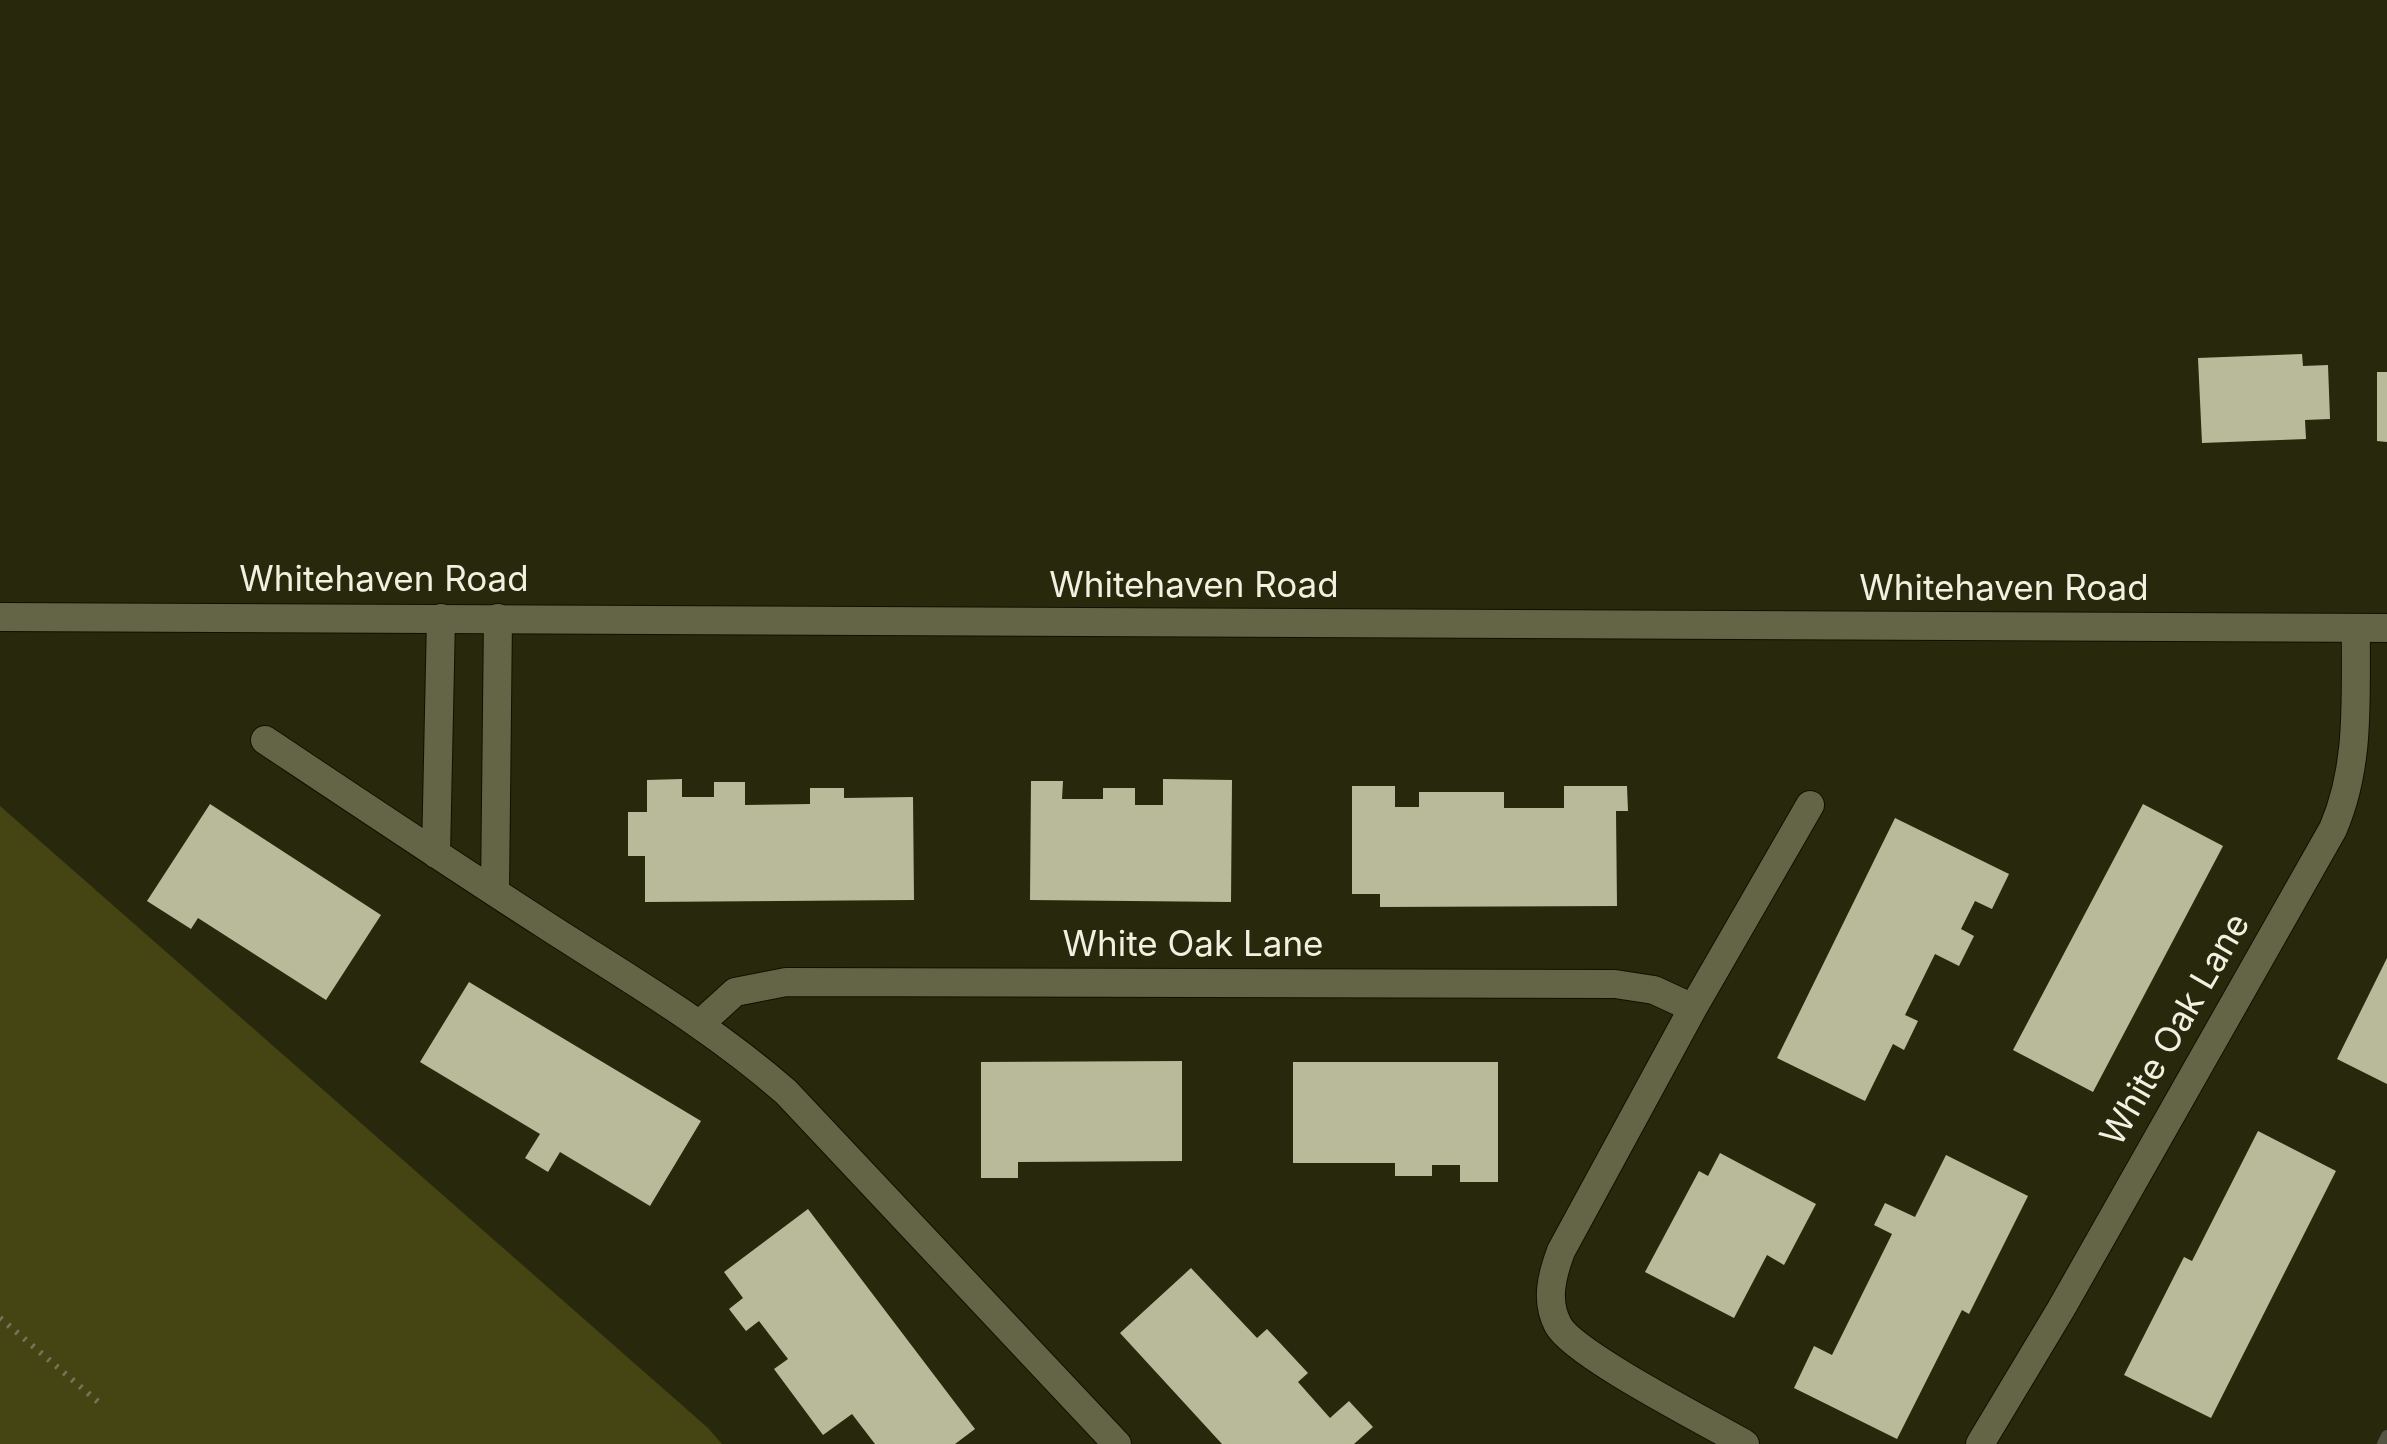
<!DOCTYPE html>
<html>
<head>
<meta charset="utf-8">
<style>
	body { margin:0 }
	canvas { display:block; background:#28280c }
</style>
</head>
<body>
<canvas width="2387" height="1444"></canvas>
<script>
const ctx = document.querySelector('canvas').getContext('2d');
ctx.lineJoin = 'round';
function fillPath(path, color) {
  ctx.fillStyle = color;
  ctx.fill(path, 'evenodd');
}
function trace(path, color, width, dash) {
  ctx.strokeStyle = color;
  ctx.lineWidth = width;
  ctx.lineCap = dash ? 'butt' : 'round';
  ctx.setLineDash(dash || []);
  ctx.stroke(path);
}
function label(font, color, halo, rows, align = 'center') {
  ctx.font = font + ' Inter,sans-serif';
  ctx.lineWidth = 10;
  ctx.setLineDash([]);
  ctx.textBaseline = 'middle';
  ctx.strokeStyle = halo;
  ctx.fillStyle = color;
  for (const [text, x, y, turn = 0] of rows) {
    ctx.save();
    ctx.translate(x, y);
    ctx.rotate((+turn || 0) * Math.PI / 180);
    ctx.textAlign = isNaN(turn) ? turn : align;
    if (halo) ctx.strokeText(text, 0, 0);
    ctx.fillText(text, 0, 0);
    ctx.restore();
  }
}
fillPath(new Path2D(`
	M 0,806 L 708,1428 L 722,1444 L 0,1444 Z`), '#454514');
trace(new Path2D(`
	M 2383,1444 L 2387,1436`), '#545443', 12);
fillPath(new Path2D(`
	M 2302,354 L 2303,366 L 2328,365 L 2330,419 L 2305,420 L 2306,439 L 2202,443 L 2198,358 Z
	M 2377,372 L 2387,372 L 2387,442 L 2377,441 Z
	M 682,779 L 682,797 L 714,797 L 714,782 L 745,782 L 745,805 L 810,804 L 810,788 L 844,788 L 844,798 L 913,797 L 914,900 L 645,902 L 645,856 L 628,856 L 628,812 L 647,812 L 647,780 Z
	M 1163,779 L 1232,780 L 1231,902 L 1030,900 L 1031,781 L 1063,781 L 1062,799 L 1103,799 L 1103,788 L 1135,788 L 1135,805 L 1163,805 Z
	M 1352,786 L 1395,786 L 1395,807 L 1419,807 L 1419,792 L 1504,792 L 1504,808 L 1564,808 L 1564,786 L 1627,786 L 1628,811 L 1616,811 L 1617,906 L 1380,907 L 1380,894 L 1352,894 Z
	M 210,804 L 381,915 L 326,1000 L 198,918 L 191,929 L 147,901 Z
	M 2143,804 L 2223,846 L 2093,1092 L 2013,1050 Z
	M 1895,818 L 2009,874 L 1992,909 L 1975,901 L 1961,929 L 1974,936 L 1959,966 L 1935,954 L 1905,1015 L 1918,1021 L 1904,1050 L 1893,1044 L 1865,1101 L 1777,1058 Z
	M 2387,958 L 2387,1084 L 2337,1059 Z
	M 469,982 L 701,1121 L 650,1206 L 560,1152 L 548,1172 L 525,1158 L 540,1134 L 420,1062 Z
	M 1182,1061 L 1182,1161 L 1018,1162 L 1018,1178 L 981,1178 L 981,1062 Z
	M 1293,1062 L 1498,1062 L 1498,1182 L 1460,1182 L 1460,1165 L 1432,1165 L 1432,1176 L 1395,1176 L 1395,1163 L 1293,1163 Z
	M 2258,1131 L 2336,1171 L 2211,1418 L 2124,1375 L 2184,1257 L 2192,1261 Z
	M 1720,1153 L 1816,1204 L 1784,1265 L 1767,1255 L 1734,1318 L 1645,1272 L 1699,1171 L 1708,1176 Z
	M 1946,1155 L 2028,1196 L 1969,1314 L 1962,1310 L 1897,1439 L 1794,1388 L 1814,1346 L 1832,1355 L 1892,1234 L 1874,1225 L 1885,1203 L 1915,1217 Z
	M 808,1209 L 975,1429 L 955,1444 L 875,1444 L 852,1414 L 823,1435 L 774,1369 L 788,1359 L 759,1321 L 746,1331 L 729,1309 L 743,1298 L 724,1272 Z
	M 1191,1268 L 1257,1338 L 1267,1329 L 1308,1373 L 1298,1382 L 1330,1418 L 1349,1401 L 1373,1427 L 1354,1444 L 1222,1444 L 1120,1333 Z`), '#b9ba99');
const minor = new Path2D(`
	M 265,740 C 358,802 452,865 547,926 C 629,979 712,1027 786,1092 L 1117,1444
	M 436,854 L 441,618
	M 495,892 L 498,618
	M 701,1023 L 735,992 L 786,982 L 1615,984 L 1654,990 L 1693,1008
	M 1745,1444 C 1709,1423 1573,1354 1558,1325 C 1545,1301 1552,1275 1561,1251 L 1693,1008 L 1810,805
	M 1980,1444 L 2061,1309 L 2333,829 C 2361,764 2355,697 2356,628`);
const tertiary = new Path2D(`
	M 0,617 L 2387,628`);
trace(minor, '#111000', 30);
trace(tertiary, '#111000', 30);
trace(new Path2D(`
	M 0,1318 L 103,1406`), '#74745c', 6, [2.5, 8]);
trace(minor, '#646547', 28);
trace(tertiary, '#646547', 28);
label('35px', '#f0f1e0', '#28280c', [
	["Whitehaven Road",384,580],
	["Whitehaven Road",1194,586],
	["Whitehaven Road",2004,589],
	["White Oak Lane",1193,945],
	["White Oak Lane",2176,1030,-60]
]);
</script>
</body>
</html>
